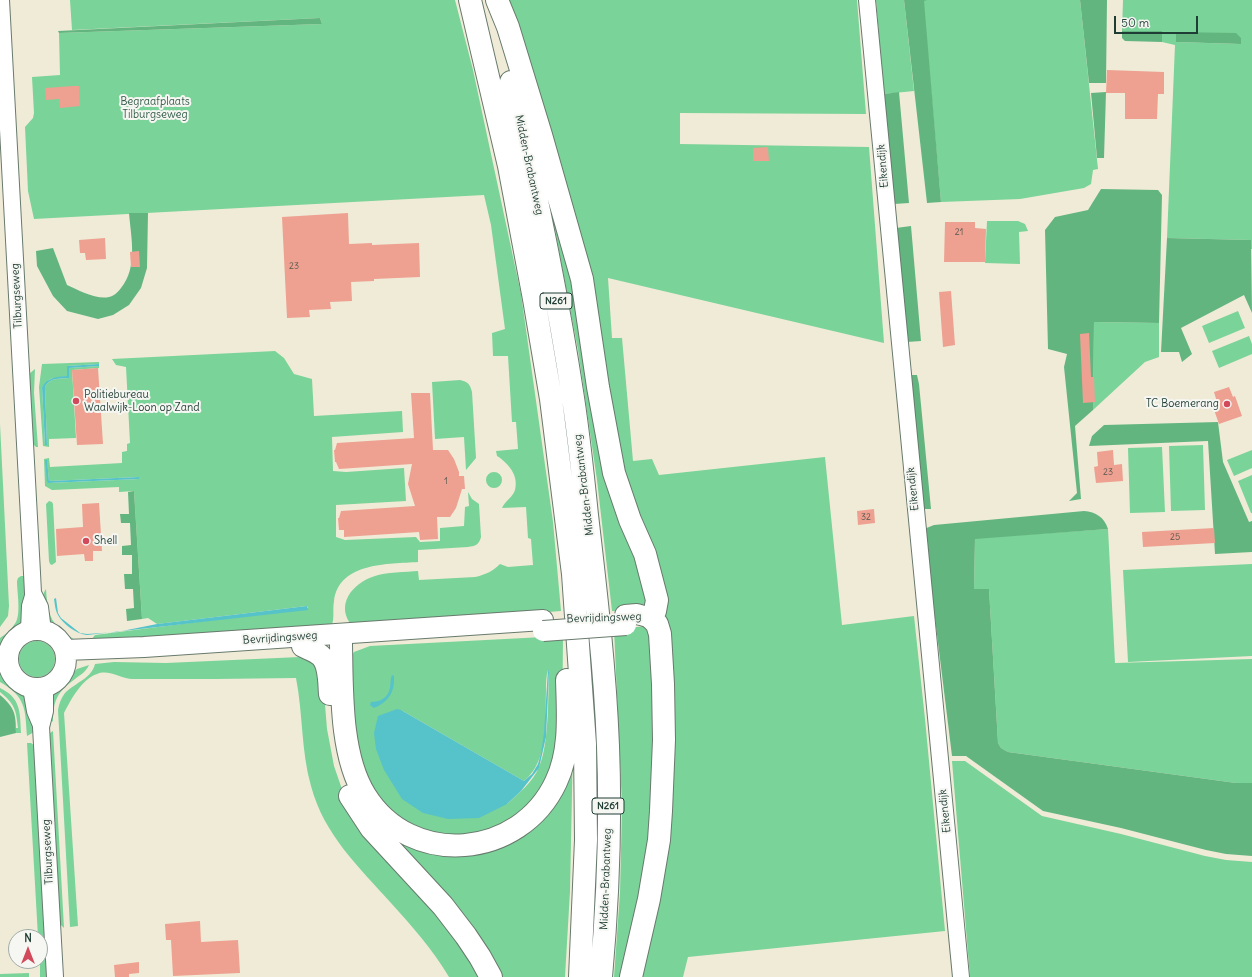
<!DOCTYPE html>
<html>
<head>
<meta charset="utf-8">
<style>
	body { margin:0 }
	#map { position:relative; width:1252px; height:977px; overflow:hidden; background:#f0ebd7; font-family:Delius,sans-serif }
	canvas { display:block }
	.north { position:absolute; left:8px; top:929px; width:40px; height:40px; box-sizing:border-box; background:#f6f6f2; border:1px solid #a0aca6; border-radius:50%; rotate:0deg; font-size:11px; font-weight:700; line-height:16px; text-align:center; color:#1f3d34 }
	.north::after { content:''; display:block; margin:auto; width:14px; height:18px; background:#d1495b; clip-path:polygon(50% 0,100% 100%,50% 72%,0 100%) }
	.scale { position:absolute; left:1114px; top:16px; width:84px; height:18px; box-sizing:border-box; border:2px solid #1f3d34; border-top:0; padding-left:5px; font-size:12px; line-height:14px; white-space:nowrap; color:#1f3d34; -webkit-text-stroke:3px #f6f6f2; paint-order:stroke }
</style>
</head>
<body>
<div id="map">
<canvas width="1252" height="977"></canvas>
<div class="north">N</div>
<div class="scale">50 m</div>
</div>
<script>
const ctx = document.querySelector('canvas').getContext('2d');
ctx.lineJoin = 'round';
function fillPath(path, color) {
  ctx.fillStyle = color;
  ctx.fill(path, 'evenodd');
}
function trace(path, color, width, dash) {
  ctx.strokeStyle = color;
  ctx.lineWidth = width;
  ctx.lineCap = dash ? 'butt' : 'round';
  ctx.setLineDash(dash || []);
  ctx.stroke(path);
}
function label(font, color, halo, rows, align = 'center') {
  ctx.font = font + ' Delius,sans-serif';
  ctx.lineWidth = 4;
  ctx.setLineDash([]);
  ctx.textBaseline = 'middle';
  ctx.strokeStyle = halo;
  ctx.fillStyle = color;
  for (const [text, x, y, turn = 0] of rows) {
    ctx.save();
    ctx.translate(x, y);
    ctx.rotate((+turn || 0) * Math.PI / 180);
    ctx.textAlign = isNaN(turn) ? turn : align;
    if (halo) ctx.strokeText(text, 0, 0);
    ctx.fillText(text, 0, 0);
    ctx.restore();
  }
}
fillPath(new Path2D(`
	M 70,0 L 455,0 L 473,70 L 521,294 L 553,522 L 561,611 L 353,627 C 334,606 352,583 375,576 C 385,572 407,572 418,571 L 419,580 L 475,577 C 485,575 493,571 500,564 L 508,567 L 533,565 L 531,539 L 528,538 L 526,507 L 502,508 C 505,501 513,497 515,490 C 519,475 508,463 497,456 L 496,451 L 518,449 L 516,422 L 512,422 L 508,356 L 493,356 L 492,333 L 505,329 L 491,225 L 484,195 L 34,219 L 28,191 L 25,127 L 33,118 L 34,113 L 32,77 L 60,75 L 59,33 L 322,24 L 320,18 L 72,30 Z
	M 505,0 L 857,0 L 866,114 L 680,113 L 680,144 L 869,147 L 884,343 L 608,278 L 612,338 L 622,338 L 633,461 L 652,459 L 659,475 L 825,457 L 842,625 L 914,616 L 925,719 L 945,931 L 688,957 L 683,977 L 635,977 L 667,708 L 631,512 Z
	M 876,0 L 904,0 L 914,91 L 884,94 Z
	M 923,0 L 1080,0 L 1098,169 L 1093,170 L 1091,184 L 1084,188 L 1020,199 L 941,202 Z
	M 1123,0 L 1252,0 L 1252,249 L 1251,249 L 1251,240 L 1167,238 L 1175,45 L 1162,42 L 1162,31 L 1122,31 ZM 1176,32 L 1241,44 L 1176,42 Z
	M 538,141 L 651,597 L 643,610 L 612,611 L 597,480 L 578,350 Z
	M 987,221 L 1018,221 L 1025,224 L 1028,231 L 1019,232 L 1020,264 L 985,263 Z
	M 1238,311 L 1245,328 L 1209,343 L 1202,326 Z
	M 1094,322 L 1159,323 L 1159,357 L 1145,362 L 1093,410 Z
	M 1249,336 L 1252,344 L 1252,354 L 1219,368 L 1212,351 Z
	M 275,351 L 284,358 L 294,374 L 312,379 L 314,416 L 402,411 L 403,432 L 332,437 L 333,471 L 346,472 L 404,468 L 406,501 L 336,505 L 336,537 L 345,540 L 416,537 L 420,542 L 440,541 L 440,528 L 464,526 L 465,507 L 469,506 L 468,492 L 472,499 L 479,504 L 481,537 C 479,545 475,546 468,547 L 418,550 L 418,562 C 389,564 339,562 334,601 C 332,612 336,621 329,630 L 91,640 L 95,635 L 308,608 L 307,606 L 157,624 L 148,618 L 142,619 L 134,491 L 119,492 L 119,487 L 52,490 L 45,486 L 44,459 L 49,458 L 50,467 L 122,463 L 122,452 L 127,451 L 127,444 L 130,443 L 126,367 L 116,365 L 112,359 ZM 47,461 L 49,481 L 139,477 L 139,479 L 48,483 Z
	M 99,362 L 99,364 L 67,366 L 67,376 L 50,379 L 42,387 L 45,445 L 47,445 L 45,387 C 50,377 60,379 69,378 L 69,368 L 99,366 L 99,368 L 72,370 L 76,438 L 49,439 L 49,447 L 43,446 L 39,387 L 42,364 Z
	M 35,369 L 34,393 L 38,447 L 36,447 L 32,443 L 29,374 Z
	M 460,380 C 468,382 470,384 472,392 L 476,458 L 466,470 L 464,437 L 435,439 L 432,382 Z
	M 0,424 L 9,606 L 8,616 L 0,627 Z
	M 1203,445 L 1205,510 L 1171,511 L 1169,446 Z
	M 1162,447 L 1165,512 L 1130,513 L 1128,448 Z
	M 1252,450 L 1252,468 L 1234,476 L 1227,460 Z
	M486 480a8 8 0 1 1 16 0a8 8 0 1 1-16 0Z
	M 1252,475 L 1252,513 L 1251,513 L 1238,481 Z
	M 49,501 L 52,502 L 53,504 L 56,562 L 52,565 L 50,564 L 49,561 L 46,504 Z
	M 1108,529 L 1115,663 L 1252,659 L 1252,783 L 1236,783 L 1008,752 L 1001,748 L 998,743 L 989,589 L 974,589 L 975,538 Z
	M 1252,564 L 1252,656 L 1128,662 L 1123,570 Z
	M 21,576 L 27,576 L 27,585 L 22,627 L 4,646 L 0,648 L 0,638 C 6,634 12,629 16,622 C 21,613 17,592 17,581 L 18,578 Z
	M 46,589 C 48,618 51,624 75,640 L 68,640 C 53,625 48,627 44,604 C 43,598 42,595 46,589 Z
	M 648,626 L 660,772 L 626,977 L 614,977 L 620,893 L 622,806 L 614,629 Z
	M 563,636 L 562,746 L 536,805 L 485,838 L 424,835 L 380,805 L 357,764 L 347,665 L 354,652 L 370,646 ZM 548,670 L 549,672 C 548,699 549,744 539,767 C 533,782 518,794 507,804 L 401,710 L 524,781 C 549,761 545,720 546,691 C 546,684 546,676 548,670 Z
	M19 659a18 18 0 1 1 36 0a18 18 0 1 1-36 0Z
	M 300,657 L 309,660 L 317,665 L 323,680 L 327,729 L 334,766 L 344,795 L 438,907 L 485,977 L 449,977 C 433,950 412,926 391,903 C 359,867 324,835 311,786 C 301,751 303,713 296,678 C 242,679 188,679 133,679 C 121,679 109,669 97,674 C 82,679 71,699 64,713 L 78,926 L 70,927 L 58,710 C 59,704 61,698 65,693 C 75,683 92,678 95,664 L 114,662 L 166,663 Z
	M 89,665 C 86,672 80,675 75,679 C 57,692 53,701 53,722 L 48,716 L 49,699 L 53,691 L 77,669 Z
	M 0,673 L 6,676 L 21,689 L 28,698 L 32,718 L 34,732 L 27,736 C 25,708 26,697 0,682 Z
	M 0,688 C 21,698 20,712 21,733 L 16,733 L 16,728 L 18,728 C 16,710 15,704 0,692 Z
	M 53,731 L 64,928 L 58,922 L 47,735 Z
	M 27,743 L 31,743 L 36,747 L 49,977 L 40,977 L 40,937 L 38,937 Z
	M 573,744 L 570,891 L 565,977 L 496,977 L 389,843 L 344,746 L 401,835 L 505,840 Z
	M 952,761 L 965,761 L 1042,816 L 1121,834 L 1205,856 L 1226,860 L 1252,862 L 1252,977 L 970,977 Z
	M 29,973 L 29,977 L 0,977 L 0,974 Z`), '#7ad398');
fillPath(new Path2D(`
	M 904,0 L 927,0 L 924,1 L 941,202 L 927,203 Z
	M 1080,0 L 1107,0 L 1106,83 L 1089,83 Z
	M 320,18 L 322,24 L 59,33 L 58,31 Z
	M 1122,31 L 1162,31 L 1162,42 L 1125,41 L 1122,38 Z
	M 1176,32 L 1236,33 L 1241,38 L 1241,44 L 1176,42 Z
	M 899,92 L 909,203 L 894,204 L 884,94 Z
	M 1106,92 L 1104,158 L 1097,158 L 1091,93 Z
	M 1101,189 L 1158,190 L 1162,195 L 1159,323 L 1094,322 L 1093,410 L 1075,426 L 1081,499 L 1069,501 L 1077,493 L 1064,367 L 1067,354 L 1048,349 L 1045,230 L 1055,217 L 1088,210 Z
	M 129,213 L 148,213 L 147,268 L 141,288 L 129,305 L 113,315 L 98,319 L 67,311 L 53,296 L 37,266 L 36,251 L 53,248 L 67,285 C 78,290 97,300 109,297 C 114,296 118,292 121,288 C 138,267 131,238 129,213 Z
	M 911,226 L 921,341 L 907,342 L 896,228 Z
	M 1167,238 L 1251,240 L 1252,313 L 1244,295 L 1181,328 L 1192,354 L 1182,362 L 1179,352 L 1161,352 Z
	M 910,375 L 917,375 L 919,384 L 931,509 L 922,509 Z
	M 1218,422 L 1223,462 L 1249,522 L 1252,521 L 1252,552 L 1215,554 L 1208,441 L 1089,446 L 1092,436 L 1104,425 Z
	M 134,491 L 142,619 L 127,621 L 126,609 L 134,608 L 133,589 L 125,589 L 124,574 L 132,574 L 132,555 L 122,555 L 122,546 L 131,545 L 130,523 L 121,523 L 120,514 L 129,514 L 128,492 Z
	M 1084,511 C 1096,512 1104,517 1108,529 L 975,539 L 974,589 L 989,589 L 998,743 L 1001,748 L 1008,752 L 1236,783 L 1252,783 L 1252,856 L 1226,854 L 1206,850 L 1121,828 L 1043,811 L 966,756 L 952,756 L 924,529 L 934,525 Z
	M 0,695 C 15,708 16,714 16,733 L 0,737 Z`), '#63b580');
fillPath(new Path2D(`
	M 99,364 L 99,366 L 69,368 L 69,378 C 60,379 50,377 45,387 L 47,445 L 45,445 L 42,387 C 48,377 56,377 67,376 L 67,366 Z
	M 45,460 L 47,460 L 49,481 L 139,477 L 139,479 L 48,483 L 47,481 Z
	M 56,598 L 58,613 L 61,618 L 80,633 L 87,634 L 117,632 L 157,624 L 307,606 L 308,610 L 87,635 C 76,634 63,624 58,615 C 55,610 55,604 54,599 Z
	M 548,669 L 549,672 L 546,737 L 539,768 L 521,791 L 507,804 L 479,818 L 448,819 L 423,813 L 402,799 L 384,770 L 376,749 L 374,733 L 378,716 L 397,709 L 401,710 L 524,781 L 532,774 L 538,764 L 541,753 L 544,733 Z
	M 392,675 L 394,676 C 395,691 389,702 374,708 L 370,705 L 371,702 C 380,702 388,698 390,688 C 391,684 390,679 392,675 Z`), '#55c3c9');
fillPath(new Path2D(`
	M 1107,70 L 1164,72 L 1164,94 L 1158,94 L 1157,119 L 1125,119 L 1125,93 L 1106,93 Z
	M 73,86 L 79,86 L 80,106 L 60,108 L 59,99 L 46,100 L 45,88 Z
	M 768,147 L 769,161 L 753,161 L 753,148 Z
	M 348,213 L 349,244 L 372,243 L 372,245 L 419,243 L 420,277 L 374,279 L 374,281 L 351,282 L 352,301 L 330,302 L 331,309 L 309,310 L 310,317 L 287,318 L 282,217 Z
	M 945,222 L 975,222 L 975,228 L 986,229 L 985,262 L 944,262 Z
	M 105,238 L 106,259 L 86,260 L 85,253 L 80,253 L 79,240 Z
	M 139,251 L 140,267 L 131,267 L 130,252 Z
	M 951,291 L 955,345 L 943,347 L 939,292 Z
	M 1089,333 L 1091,377 L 1094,377 L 1095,402 L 1083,403 L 1080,334 Z
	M 98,368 L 103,444 L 77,445 L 72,370 Z
	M 1229,387 L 1233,397 L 1235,396 L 1242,416 L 1219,424 L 1212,404 L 1217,402 L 1214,392 Z
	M 411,393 L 430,393 L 433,450 L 448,450 L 454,459 L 459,472 L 459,476 L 464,476 L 465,489 L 462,489 L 456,508 L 450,517 L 437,517 L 438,539 L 420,540 L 419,532 L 344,537 L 344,530 L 339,530 L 338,518 L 339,518 L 341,511 L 415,506 L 408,484 L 412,464 L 339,469 L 336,462 L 335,462 L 334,450 L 335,450 L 337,443 L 414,438 Z
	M 1113,450 L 1114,465 L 1122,464 L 1123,481 L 1096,483 L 1094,467 L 1098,466 L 1097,452 Z
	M 99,503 L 102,551 L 93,551 L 93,561 L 85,561 L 84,554 L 57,556 L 56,529 L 83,527 L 82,504 Z
	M 874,509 L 875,523 L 858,525 L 857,511 Z
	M 1214,528 L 1215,543 L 1143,547 L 1142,532 Z
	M 200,921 L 201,942 L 238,940 L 240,973 L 173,976 L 171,940 L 166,940 L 165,924 Z
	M 139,962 L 139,973 L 129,974 L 129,977 L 115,977 L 114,965 Z`), '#eea091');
const minor = new Path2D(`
	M 1,0 L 32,573 L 33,593 L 40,607 L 43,631
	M 867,0 L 961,977
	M 29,631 L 30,606 L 33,596
	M 31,688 L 35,711 L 41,725
	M 45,688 L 45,711 L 41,727 L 55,977`);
const major = new Path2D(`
	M 625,615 L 637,614 L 651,618
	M8 659a29 29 0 1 1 58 0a29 29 0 1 1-58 0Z
	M 65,650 L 144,647 L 543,620`);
const highway = new Path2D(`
	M 470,0 L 509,166 L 534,299 L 551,399 L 573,574 L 585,744 L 586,840 L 580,977
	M 497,0 L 508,27 L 541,135 L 582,279 L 598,387 L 614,473 L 630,520 L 645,554 L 657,600 L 655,611 L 651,618 L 657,624 L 660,634 L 663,684 L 664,740 L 661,811 L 659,840 L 649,899 L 631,977
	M 511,82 C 535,187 557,292 573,398 C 579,437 583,476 587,515 C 596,592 605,669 608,746 C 611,823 608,900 601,977
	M 341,644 C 342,690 340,755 365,795 C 411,869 520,859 556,782 C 571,751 568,713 567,680
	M 303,646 C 309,649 318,652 322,657 C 330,666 329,683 330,694
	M 350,796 L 371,828 L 443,906 L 466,936 L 480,957 L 491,977`);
trace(minor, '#687a6d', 18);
trace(major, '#687a6d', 22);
trace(highway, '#687a6d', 24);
trace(minor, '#fff', 16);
trace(major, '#fff', 20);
trace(highway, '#fff', 22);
const majorBridge = new Path2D(`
	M 543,631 L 626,625`);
trace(majorBridge, '#687a6d', 22, []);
trace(majorBridge, '#fff', 20);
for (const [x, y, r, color] of [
	[76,401,4,"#d1495b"],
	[1227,404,4,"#d1495b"],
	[86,541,4,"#d1495b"]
]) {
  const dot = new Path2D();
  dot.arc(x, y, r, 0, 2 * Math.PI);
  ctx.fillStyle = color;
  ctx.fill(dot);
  trace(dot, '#f6f6f2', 1.5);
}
label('9px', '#53564b', null, [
	["21",959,232],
	["23",294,266],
	["23",1108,472],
	["1",446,481],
	["32",866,517],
	["25",1175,537]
]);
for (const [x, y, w] of [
	[556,301,32],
	[608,806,32]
]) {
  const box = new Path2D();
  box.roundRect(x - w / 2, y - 8, w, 16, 3);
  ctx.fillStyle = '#f6f6f2';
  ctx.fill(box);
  trace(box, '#1f3d34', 1);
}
label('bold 10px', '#1f3d34', null, [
	["N261",556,301],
	["N261",608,806]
]);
label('11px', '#315b48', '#f6f6f2', [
	["Begraafplaats",155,102],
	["Tilburgseweg",155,115]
]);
label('11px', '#1f3d34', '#f6f6f2', [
	["Midden-Brabantweg",529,165,78],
	["Eikendijk",883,166,-95],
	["Tilburgseweg",17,296,-93],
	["Midden-Brabantweg",584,485,-97],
	["Eikendijk",913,489,-96],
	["Bevrijdingsweg",604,618,-2],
	["Bevrijdingsweg",280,638,-4],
	["Eikendijk",945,811,-96],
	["Tilburgseweg",48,852,-93],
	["Midden-Brabantweg",606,879,-88]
]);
label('11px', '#1f3d34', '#f6f6f2', [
	["Politiebureau",84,395],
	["Waalwijk-Loon op Zand",84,408],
	["TC Boemerang",1219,404,"right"],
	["Shell",94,541]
], 'left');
</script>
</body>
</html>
